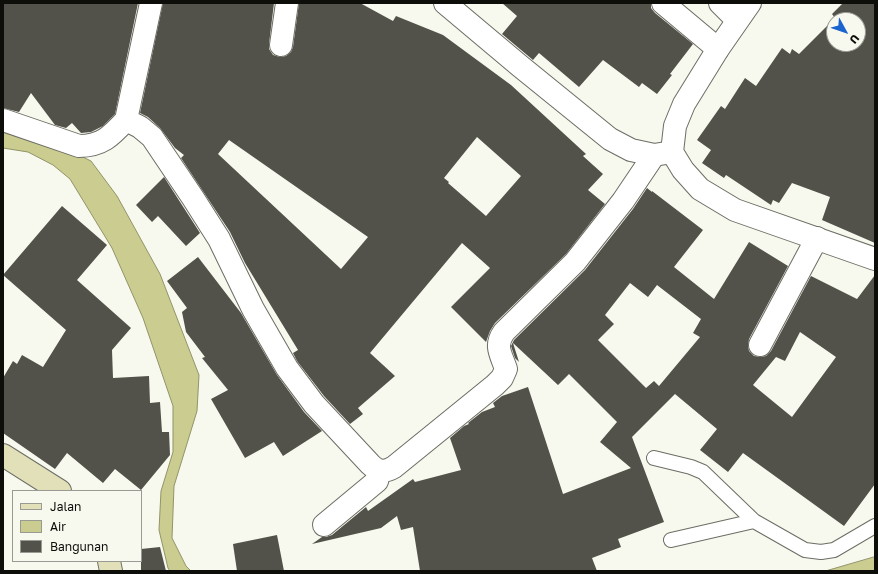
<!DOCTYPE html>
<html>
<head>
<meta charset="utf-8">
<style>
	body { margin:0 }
	#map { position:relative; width:878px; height:574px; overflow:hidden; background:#f7f8ee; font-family:"Golos Text",sans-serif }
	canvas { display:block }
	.frame { position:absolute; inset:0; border:4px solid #0d0d0a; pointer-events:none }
	.legend { position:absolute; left:12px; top:490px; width:130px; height:72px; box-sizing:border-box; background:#f7f8ee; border:1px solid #999a93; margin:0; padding:5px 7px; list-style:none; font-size:12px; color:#0d0d0a }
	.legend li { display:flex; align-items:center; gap:8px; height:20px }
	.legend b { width:20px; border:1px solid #999a93 }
	.north { position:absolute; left:826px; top:12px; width:40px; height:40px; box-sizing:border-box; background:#f7f8ee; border:1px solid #999a93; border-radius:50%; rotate:130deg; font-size:11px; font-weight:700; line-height:16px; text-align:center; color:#0d0d0a }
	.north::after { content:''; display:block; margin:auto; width:14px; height:18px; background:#1964ce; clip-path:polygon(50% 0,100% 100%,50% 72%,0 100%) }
</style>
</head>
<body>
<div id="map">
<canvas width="878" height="574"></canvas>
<div class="frame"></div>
<ul class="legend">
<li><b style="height:5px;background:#e1e0b8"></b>Jalan</li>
<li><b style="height:11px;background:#cbcc90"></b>Air</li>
<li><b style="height:11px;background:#52524a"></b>Bangunan</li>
</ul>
<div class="north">U</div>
</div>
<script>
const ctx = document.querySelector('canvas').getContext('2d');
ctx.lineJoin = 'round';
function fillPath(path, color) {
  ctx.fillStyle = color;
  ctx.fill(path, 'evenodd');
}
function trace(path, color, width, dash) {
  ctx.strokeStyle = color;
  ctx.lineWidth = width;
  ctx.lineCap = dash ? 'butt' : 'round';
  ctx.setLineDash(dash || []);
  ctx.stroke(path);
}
const water = new Path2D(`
	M 3,128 L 54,143 L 91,161 L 117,196 L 160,274 L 199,375 L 197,411 L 174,486 L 172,538 L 186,566 L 191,571 L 170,571 L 168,568 L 159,530 L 161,491 L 173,452 L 173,406 L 143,318 L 112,248 L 70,179 L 53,165 L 28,152 L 3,148 Z
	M 875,557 L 875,571 L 824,571 L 825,571 Z`);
fillPath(water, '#cbcc90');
trace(water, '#929368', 1);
fillPath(new Path2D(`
	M 3,3 L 138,3 L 115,114 L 103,126 L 91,132 L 81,133 L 72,123 L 66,128 L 55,125 L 31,93 L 19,112 L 3,108 Z
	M 163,3 L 274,3 L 269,44 L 269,49 L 273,55 L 280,57 L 286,56 L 291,52 L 293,47 L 299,3 L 360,3 L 393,21 L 396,16 L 443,35 L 511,85 L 586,154 L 583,156 L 603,174 L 588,190 L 605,204 L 566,254 L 495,323 L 490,331 L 486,342 L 451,307 L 490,268 L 462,243 L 370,353 L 395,376 L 358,408 L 363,414 L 350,424 L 324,396 L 297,361 L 293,353 L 298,350 L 245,263 L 230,232 L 181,158 L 184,155 L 175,148 L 160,128 L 148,117 L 140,113 ZM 477,137 L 521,176 L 486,216 L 448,183 L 449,182 L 444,178 ZM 229,140 L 368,237 L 341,269 L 218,154 Z
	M 502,3 L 651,3 L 651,8 L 655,13 L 693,44 L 670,74 L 672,75 L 657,94 L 642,83 L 639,87 L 603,60 L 579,87 L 539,53 L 533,60 L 502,34 L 517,16 Z
	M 843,3 L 875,3 L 875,243 L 822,220 L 830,197 L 792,183 L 779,203 L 773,200 L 771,205 L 726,175 L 724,178 L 702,163 L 711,150 L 697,140 L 721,106 L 725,109 L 745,78 L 756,86 L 782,48 L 790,54 L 792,49 L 799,54 L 835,18 L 832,14 ZM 834,20 L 858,20 L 858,44 L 834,44 Z
	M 164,177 L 200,233 L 186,246 L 158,216 L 152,222 L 136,205 Z
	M 647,188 L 652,192 L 652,191 L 703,230 L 674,267 L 714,299 L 749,242 L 788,266 L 749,339 L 748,346 L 749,351 L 754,356 L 761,357 L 766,356 L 771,351 L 811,276 L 857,299 L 875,275 L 875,484 L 844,526 L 743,453 L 728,472 L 700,450 L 717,429 L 675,394 L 632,437 L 664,522 L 618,539 L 621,547 L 592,558 L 597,571 L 420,571 L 413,527 L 401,530 L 397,516 L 381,528 L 312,544 L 322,537 L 326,537 L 332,535 L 366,507 L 368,511 L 413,479 L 415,482 L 461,470 L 450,438 L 464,426 L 469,424 L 468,423 L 482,412 L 495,407 L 493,403 L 502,396 L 528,387 L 563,494 L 631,468 L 600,442 L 617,422 L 569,374 L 558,385 L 513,343 L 519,362 L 515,358 L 511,346 L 514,340 L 585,270 L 633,209 ZM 630,283 L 648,297 L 657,285 L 701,319 L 693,333 L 700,337 L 659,386 L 654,381 L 646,388 L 598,340 L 614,324 L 605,315 ZM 800,332 L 836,357 L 792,417 L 753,385 L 776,357 L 785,361 Z
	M 62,206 L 107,245 L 77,280 L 131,328 L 112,350 L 113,378 L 149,376 L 150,403 L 160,402 L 162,432 L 169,432 L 170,455 L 141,490 L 115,469 L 103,483 L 67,453 L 55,469 L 3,433 L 3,378 L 13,361 L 17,364 L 22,355 L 43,367 L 66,330 L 3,275 Z
	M 198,257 L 241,313 L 277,375 L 304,412 L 322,431 L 283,456 L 274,442 L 245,458 L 211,399 L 228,390 L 202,358 L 205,357 L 186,332 L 182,312 L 187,308 L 167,281 Z
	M 277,535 L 284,571 L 237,571 L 233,544 Z
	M 160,547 L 166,571 L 141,571 L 141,549 Z`), '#52524a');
const service = new Path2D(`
	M 654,458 L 691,467 L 703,472 L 754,521
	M 671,540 L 754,521 L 805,550 L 821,552 L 834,550 L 875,526`);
const minor = new Path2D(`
	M 663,3 L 718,49
	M 720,3 L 737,20
	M 281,45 L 287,3
	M 3,120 L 79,146 C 102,146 111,136 126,120 L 151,3
	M 126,120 L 140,127 L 152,137 L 193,198 L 219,239 L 253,309 L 287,368 L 314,404 L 370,464 C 378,472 384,473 394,467 L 495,385 L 502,378 L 506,369 C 501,354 494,346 504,332 L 575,262 L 623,201 L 654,155
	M 760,345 L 817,238
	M 324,525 L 377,481 L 380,471`);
const tertiary = new Path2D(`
	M 445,3 L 520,66 L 610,139 L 631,150 L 654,155 L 672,152
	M 750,3 L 718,49 L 684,104 L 675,126 L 672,152 L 683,170 L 700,189 L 735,210 L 875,259`);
const secondary = new Path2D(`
	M 3,455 L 60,491
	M 109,561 L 111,571`);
trace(service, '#6c6d64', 16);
trace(minor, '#6c6d64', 24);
trace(tertiary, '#6c6d64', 24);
trace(secondary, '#6c6d64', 24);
trace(service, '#fff', 14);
trace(minor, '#fff', 22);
trace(tertiary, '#fff', 22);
trace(secondary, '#e1e0b8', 22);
</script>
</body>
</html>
